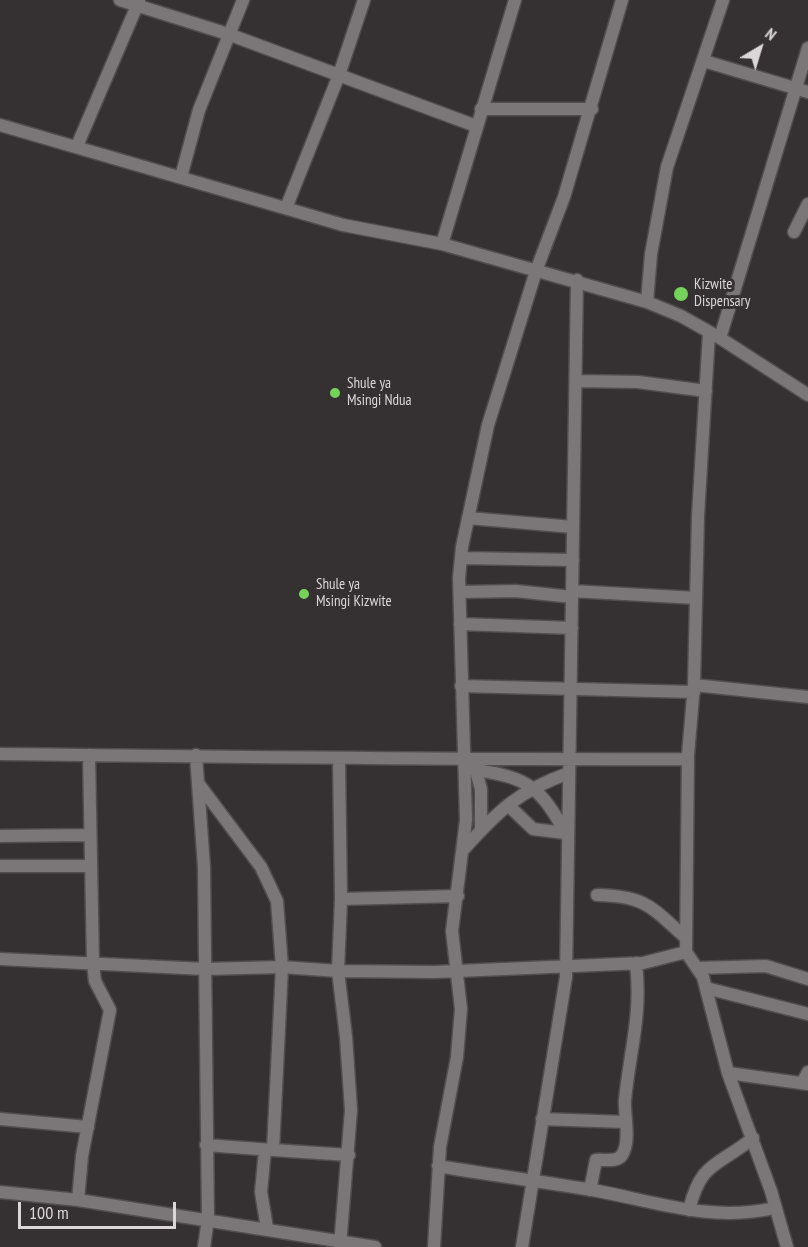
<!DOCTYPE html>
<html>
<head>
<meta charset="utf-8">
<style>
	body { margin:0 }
	#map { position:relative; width:808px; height:1247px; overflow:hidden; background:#353133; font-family:"PT Sans Narrow",sans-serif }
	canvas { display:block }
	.north { position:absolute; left:730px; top:18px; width:60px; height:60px; -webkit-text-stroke:4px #353133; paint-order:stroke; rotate:38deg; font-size:16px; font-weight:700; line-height:24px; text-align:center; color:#dad7d8 }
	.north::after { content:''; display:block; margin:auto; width:21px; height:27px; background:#dad7d8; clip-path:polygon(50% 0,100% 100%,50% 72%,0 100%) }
	.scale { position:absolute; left:18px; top:1202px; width:158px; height:27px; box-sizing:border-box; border:3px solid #dad7d8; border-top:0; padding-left:8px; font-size:18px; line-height:21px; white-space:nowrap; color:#dad7d8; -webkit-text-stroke:4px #353133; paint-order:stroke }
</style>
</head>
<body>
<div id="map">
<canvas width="808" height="1247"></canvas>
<div class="north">N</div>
<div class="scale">100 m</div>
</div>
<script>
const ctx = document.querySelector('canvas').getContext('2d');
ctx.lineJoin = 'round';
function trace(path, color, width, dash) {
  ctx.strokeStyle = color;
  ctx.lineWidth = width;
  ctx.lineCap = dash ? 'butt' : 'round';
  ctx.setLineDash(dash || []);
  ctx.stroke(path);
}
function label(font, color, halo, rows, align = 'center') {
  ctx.font = font + ' "PT Sans Narrow",sans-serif';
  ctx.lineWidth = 6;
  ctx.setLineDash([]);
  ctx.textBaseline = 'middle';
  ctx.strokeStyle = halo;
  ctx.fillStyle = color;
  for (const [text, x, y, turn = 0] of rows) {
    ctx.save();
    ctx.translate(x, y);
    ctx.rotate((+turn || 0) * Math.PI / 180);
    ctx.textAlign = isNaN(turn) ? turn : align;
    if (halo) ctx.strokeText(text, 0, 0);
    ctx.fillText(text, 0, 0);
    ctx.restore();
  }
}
const minor = new Path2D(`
	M 120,0 L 228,34 L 476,126
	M 704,61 L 808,92
	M 481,109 L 592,109
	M 0,125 L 343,225 L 442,244 L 647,302 L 681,316 L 720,338 L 808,395
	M 77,146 L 139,1
	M 181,177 L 199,110 L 243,0
	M 286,208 L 339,75 L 364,0
	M 794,232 L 808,204
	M 442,244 L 515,0
	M 647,302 L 651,254 L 667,167 L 723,0
	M 709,333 L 698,516 L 694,685 L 688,755 L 686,952 L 703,977 L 728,1073 L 771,1191 L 787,1247
	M 720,338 L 808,48
	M 576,381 L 638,382 L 706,391
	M 468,518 L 573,527
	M 461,558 L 573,560
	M 572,591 L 696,598
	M 460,592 L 516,591 L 572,597
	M 460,624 L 572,628
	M 694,685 L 808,697
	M 461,686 L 694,692
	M 0,754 C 229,757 458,760 688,759
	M 89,755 L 93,964 L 95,981 L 110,1010 L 82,1156 L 78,1200 L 375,1247
	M 196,755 L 204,867 L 208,1219 L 204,1247
	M 339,760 L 341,899 L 338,971 L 346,1037 L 351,1110 L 340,1246
	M 474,764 L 481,789 L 481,830
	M 476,770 C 531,778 540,788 567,835
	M 198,783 L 261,867 L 277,901 L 282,967 L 273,1150 L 349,1155
	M 508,805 L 533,829 L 565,833
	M 0,836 L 90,835
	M 463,850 C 498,811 518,791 569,773
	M 0,866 L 91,866
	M 597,895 C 646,896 651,907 685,937
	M 341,899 L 458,896
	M 0,959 L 205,969 L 282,967 L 338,971 L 434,972 L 643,963 L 686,952
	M 697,968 L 766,966 L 808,979
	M 706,988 L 808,1014
	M 728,1073 L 808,1084
	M 802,1083 L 808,1072
	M 0,1119 L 88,1127
	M 542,1119 L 625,1122
	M 206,1145 L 272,1150
	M 265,1150 L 261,1192 L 267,1228
	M 438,1166 C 491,1175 545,1182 598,1191 C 660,1203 712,1222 775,1208
	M 590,1190 L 596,1160 C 603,1159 617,1163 622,1155 C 631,1141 624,1116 625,1100 C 630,1049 642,1016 636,963
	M 0,1192 L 78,1200
	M 689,1210 C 701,1161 717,1167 753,1138
	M 434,1247 L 440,1147 L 457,1057 L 461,1009 L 452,931 L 466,820 L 459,578 L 462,547 L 488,425 L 536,271 L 564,197 L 622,0
	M 522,1247 L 566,977 L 577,280`);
trace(minor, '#524e4f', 15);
trace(minor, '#7b7678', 12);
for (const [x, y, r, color] of [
	[681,294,8,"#75d25b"],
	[335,393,6,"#75d25b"],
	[304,594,6,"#75d25b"]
]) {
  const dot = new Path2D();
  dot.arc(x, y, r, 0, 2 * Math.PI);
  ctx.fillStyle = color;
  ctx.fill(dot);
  trace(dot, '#353133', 2);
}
label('15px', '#dad7d8', '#353133', [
	["Kizwite",694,285],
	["Dispensary",694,302],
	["Shule ya",347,384],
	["Msingi Ndua",347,401],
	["Shule ya",316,585],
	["Msingi Kizwite",316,602]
], 'left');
</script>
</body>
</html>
